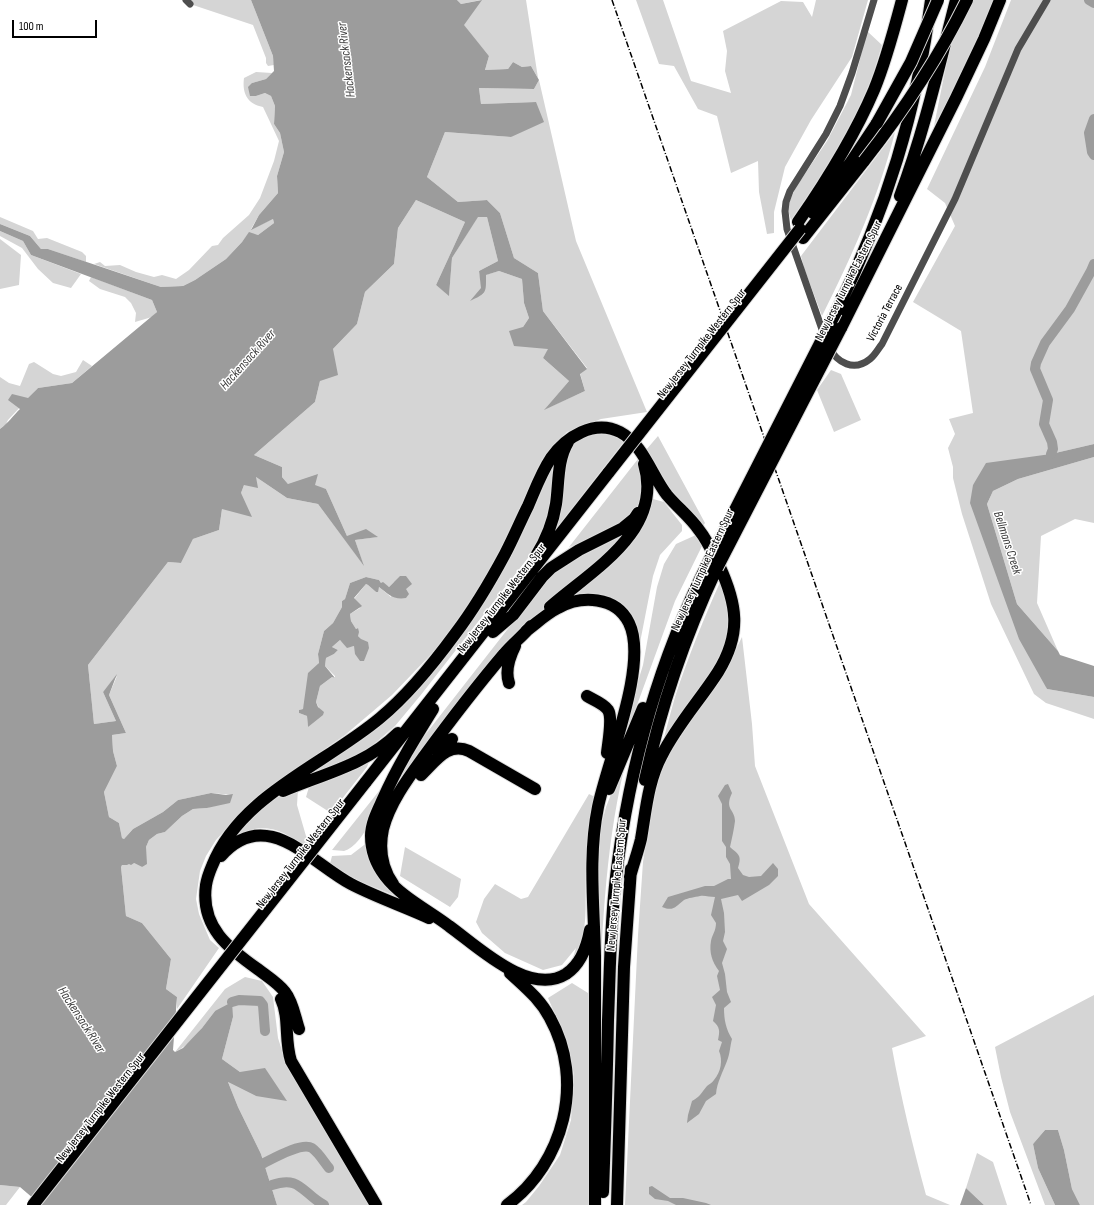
<!DOCTYPE html>
<html>
<head>
<meta charset="utf-8">
<style>
	body { margin:0 }
	#map { position:relative; width:1094px; height:1205px; overflow:hidden; background:#fff; font-family:"Sofia Sans Condensed",sans-serif }
	canvas { display:block }
	.scale { position:absolute; left:12px; top:20px; width:85px; height:18px; box-sizing:border-box; border:2px solid #000; border-top:0; padding-left:5px; font-size:12px; line-height:14px; white-space:nowrap; color:#000; -webkit-text-stroke:3px #fff; paint-order:stroke }
</style>
</head>
<body>
<div id="map">
<canvas width="1094" height="1205"></canvas>
<div class="scale">100 m</div>
</div>
<script>
const ctx = document.querySelector('canvas').getContext('2d');
ctx.lineJoin = 'round';
function fillPath(path, color) {
  ctx.fillStyle = color;
  ctx.fill(path, 'evenodd');
}
function trace(path, color, width, dash) {
  ctx.strokeStyle = color;
  ctx.lineWidth = width;
  ctx.lineCap = dash ? 'butt' : 'round';
  ctx.setLineDash(dash || []);
  ctx.stroke(path);
}
function label(font, color, halo, rows, align = 'center') {
  ctx.font = font + ' "Sofia Sans Condensed",sans-serif';
  ctx.lineWidth = 3;
  ctx.setLineDash([]);
  ctx.textBaseline = 'middle';
  ctx.strokeStyle = halo;
  ctx.fillStyle = color;
  for (const [text, x, y, turn = 0] of rows) {
    ctx.save();
    ctx.translate(x, y);
    ctx.rotate((+turn || 0) * Math.PI / 180);
    ctx.textAlign = isNaN(turn) ? turn : align;
    if (halo) ctx.strokeText(text, 0, 0);
    ctx.fillText(text, 0, 0);
    ctx.restore();
  }
}
fillPath(new Path2D(`
	M 186,0 L 251,0 L 273,56 L 274,65 L 268,66 L 266,63 L 266,58 L 253,25 L 190,4 Z
	M 457,0 L 526,0 L 538,78 L 531,66 L 522,67 L 513,62 L 508,69 L 485,70 L 489,56 L 463,25 L 481,0 L 461,4 Z
	M 636,0 L 663,0 L 691,81 L 731,93 L 725,71 L 727,51 L 723,31 L 781,1 L 803,2 L 812,17 L 816,0 L 868,0 L 852,57 L 811,120 L 785,167 L 774,212 L 774,233 L 767,234 L 759,192 L 758,161 L 731,173 L 717,116 L 698,109 L 674,66 L 659,64 Z
	M 973,0 L 995,0 C 976,43 957,85 934,126 L 950,46 Z
	M 1011,0 L 1094,0 L 1094,444 L 1051,454 L 973,485 L 1047,689 L 1094,697 L 1094,719 L 1046,703 L 1034,694 L 991,604 L 962,514 L 953,478 L 953,467 L 948,448 L 955,434 L 949,419 L 973,413 L 961,331 L 913,302 L 955,226 L 945,203 L 927,189 L 985,67 Z
	M 867,31 L 882,45 C 878,57 875,70 870,82 C 850,131 821,177 791,220 L 787,207 L 796,187 L 827,141 L 851,95 Z
	M 256,72 L 272,73 L 266,79 L 252,83 L 256,96 L 265,93 L 271,96 L 275,106 L 274,124 L 280,133 L 284,152 L 277,176 L 278,193 L 259,215 L 251,229 L 273,219 L 274,223 L 258,235 L 249,233 L 242,242 L 226,259 L 195,280 L 183,286 L 161,287 L 94,264 L 100,262 L 105,266 L 120,265 L 136,272 L 154,277 L 162,275 L 176,279 L 189,270 L 212,246 L 218,245 L 223,238 L 249,215 L 260,198 L 274,161 L 279,141 L 263,107 C 247,104 242,93 244,78 Z
	M 539,80 L 576,241 L 647,412 L 601,419 L 567,432 L 548,452 L 509,537 L 476,593 L 439,646 L 392,695 L 345,735 L 264,791 L 246,807 L 216,840 L 206,856 L 200,871 L 196,899 L 199,914 L 210,940 L 219,948 L 177,1009 L 177,997 L 166,989 L 171,959 L 142,923 L 126,916 L 121,867 L 122,864 L 134,863 L 142,867 L 146,857 L 146,847 L 149,840 L 157,834 L 165,832 L 182,816 L 193,809 L 207,808 L 233,795 L 211,793 L 178,800 L 163,812 L 133,829 L 124,839 L 122,838 L 119,823 L 109,817 L 104,792 L 117,766 L 113,751 L 112,735 L 126,733 L 109,695 L 117,676 L 103,692 L 116,721 L 94,724 L 88,665 L 168,562 L 181,563 L 193,539 L 219,530 L 222,509 L 241,493 L 244,485 L 256,477 L 287,498 L 318,504 L 363,564 L 355,540 L 377,537 L 347,536 L 326,489 L 288,484 L 282,477 L 282,467 L 254,455 L 315,402 L 320,381 L 333,349 L 357,324 L 365,292 L 394,264 L 398,228 L 416,200 L 465,222 L 436,285 L 449,295 L 452,258 L 478,216 L 487,217 L 498,261 L 479,271 L 483,295 L 485,275 L 499,271 L 522,279 L 524,303 L 529,318 L 523,327 L 549,349 L 543,358 L 569,381 L 545,409 L 585,391 L 580,373 L 587,368 L 543,311 L 538,273 L 514,258 L 500,213 L 487,200 L 458,202 L 427,177 L 445,132 L 511,137 L 536,102 L 481,104 L 479,88 L 534,89 ZM 366,577 L 379,580 L 381,583 L 389,587 L 394,582 L 391,597 L 379,587 L 376,592 L 368,585 L 366,584 L 354,599 L 360,608 L 350,614 L 351,621 L 356,629 L 358,628 L 358,636 C 363,641 366,653 364,661 L 354,646 L 349,647 L 340,640 L 332,647 L 338,650 L 334,654 L 326,658 L 325,666 L 335,676 L 335,678 L 332,677 L 320,686 L 316,702 L 320,710 L 308,727 L 307,716 L 299,713 L 299,710 L 303,709 L 319,663 L 318,654 L 324,631 L 333,623 L 342,607 L 342,601 L 345,599 L 350,583 Z
	M 895,132 C 879,196 852,256 822,316 L 804,268 L 801,256 Z
	M 0,217 L 33,231 L 38,239 L 47,238 L 82,252 L 86,256 L 86,262 L 48,249 L 41,249 L 30,236 L 0,224 Z
	M 0,231 L 23,241 L 31,255 L 81,274 L 71,288 L 53,283 L 38,269 L 22,248 L 0,236 Z
	M 0,239 L 21,255 L 19,285 L 0,289 Z
	M 91,277 L 152,300 L 157,312 L 152,317 L 135,322 L 136,313 L 131,303 L 125,297 L 100,289 L 89,281 Z
	M 83,360 L 92,366 L 72,383 L 38,388 L 8,420 L 6,424 L 0,429 L 0,377 L 9,383 L 20,386 L 29,364 L 34,362 L 53,374 L 61,376 L 76,372 Z
	M 831,370 L 841,374 L 861,420 L 834,432 L 817,390 Z
	M 607,431 L 626,439 L 548,539 L 563,464 L 574,442 L 586,433 Z
	M 658,436 L 705,523 L 703,526 L 669,490 L 646,450 Z
	M 1094,457 L 1094,523 L 1075,519 L 1041,536 L 1037,603 L 1058,651 L 1017,604 L 987,504 L 993,491 L 1018,479 Z
	M 638,459 C 642,468 642,474 642,483 C 642,493 642,502 636,510 C 624,527 589,541 569,547 Z
	M 551,463 L 553,477 L 549,508 L 542,534 L 531,554 L 420,696 L 395,726 L 367,750 L 342,763 L 295,781 L 363,734 L 453,642 Z
	M 653,499 L 664,502 L 682,525 L 682,531 L 660,555 L 653,576 L 637,658 L 629,617 L 575,596 L 634,540 L 647,518 Z
	M 622,535 L 623,538 L 579,581 L 537,615 L 385,806 L 402,769 L 418,744 L 528,603 L 551,576 L 582,554 Z
	M 696,535 L 704,542 L 675,601 L 629,727 L 626,721 L 643,665 L 657,587 L 664,564 L 676,544 Z
	M 721,580 L 732,616 L 721,661 L 661,748 C 666,731 670,714 675,697 C 688,657 704,618 721,580 Z
	M 742,637 L 752,724 L 755,766 L 809,904 L 926,1036 L 892,1048 C 901,1098 913,1147 926,1195 L 950,1205 L 625,1205 L 638,935 L 643,862 L 648,830 L 658,779 L 668,755 L 728,665 Z
	M 370,759 L 367,767 L 331,813 L 306,797 L 309,787 Z
	M 623,764 L 624,769 C 604,854 602,940 598,1026 L 598,837 L 606,807 Z
	M 391,776 C 383,794 365,846 344,851 C 341,851 336,850 332,850 Z
	M 298,789 L 297,805 L 306,836 L 310,840 L 304,847 C 291,836 277,827 259,828 C 251,829 238,836 230,839 L 254,814 L 278,797 Z
	M 589,794 L 595,797 C 591,821 587,844 586,868 C 584,901 591,932 572,961 L 576,948 L 562,965 L 543,970 L 505,953 L 482,933 L 476,922 L 484,899 L 495,884 L 521,899 L 528,897 Z
	M 368,842 L 371,858 L 380,880 L 406,900 L 356,880 L 330,864 L 332,856 L 351,855 Z
	M 405,847 L 461,879 L 458,897 L 450,907 L 400,876 Z
	M 245,977 L 262,981 L 273,997 L 278,1038 L 285,1060 L 370,1205 L 277,1205 L 261,1154 L 238,1107 L 228,1082 L 256,1096 L 240,1072 L 222,1059 L 233,1017 L 215,1011 C 204,1025 192,1044 175,1052 L 225,989 Z
	M 572,983 L 588,993 L 590,1205 L 522,1205 L 526,1202 L 539,1186 L 560,1155 L 571,1120 L 574,1074 L 564,1035 L 548,998 Z
	M 1094,995 L 1094,1205 L 1080,1205 L 1072,1189 L 1064,1150 L 1058,1130 L 1045,1130 L 1033,1144 L 1038,1168 L 1055,1205 L 1045,1205 L 1010,1112 L 1001,1077 L 995,1047 Z
	M 977,1153 L 993,1162 L 1007,1205 L 984,1205 L 966,1188 Z
	M 0,1185 L 20,1187 L 6,1205 L 0,1205 Z`), '#d5d5d5');
fillPath(new Path2D(`
	M 251,0 L 457,0 L 461,4 L 482,0 L 464,25 L 489,56 L 485,70 L 508,69 L 513,62 L 522,67 L 531,66 L 539,80 L 534,89 L 479,88 L 481,104 L 536,102 L 544,122 L 511,137 L 445,132 L 427,177 L 458,202 L 487,200 L 500,213 L 514,258 L 538,273 L 543,311 L 587,369 L 580,374 L 585,391 L 544,410 L 569,381 L 543,358 L 548,349 L 514,346 L 509,331 L 523,327 L 529,318 L 524,303 L 522,279 L 499,271 L 486,275 C 486,293 487,293 470,301 L 481,288 L 479,271 L 498,261 L 487,217 L 478,217 L 452,258 L 449,296 L 436,285 L 465,222 L 416,200 L 398,228 L 394,264 L 365,292 L 357,324 L 333,349 L 338,375 L 320,381 L 315,402 L 254,455 L 282,467 L 282,477 L 288,484 L 318,474 L 315,485 L 326,489 L 347,536 L 366,529 L 378,537 L 355,540 L 364,566 L 318,504 L 287,498 L 256,477 L 258,488 L 244,485 L 241,493 L 252,517 L 222,509 L 219,530 L 193,539 L 181,563 L 168,562 L 88,665 L 94,724 L 116,721 L 103,692 L 117,674 L 109,695 L 126,733 L 112,735 L 113,751 L 117,766 L 104,792 L 109,817 L 119,823 L 122,838 L 124,839 L 133,829 L 163,812 L 178,800 L 211,793 L 226,795 L 233,794 L 230,803 L 207,808 L 193,809 L 182,816 L 165,832 L 157,834 L 149,840 L 146,847 L 147,864 L 142,867 L 134,863 L 131,865 L 129,864 L 127,865 L 122,865 L 121,867 L 126,916 L 142,923 L 171,959 L 166,989 L 177,997 L 173,1050 L 175,1052 L 183,1048 L 202,1028 L 215,1011 L 232,1002 L 233,1017 L 222,1059 L 240,1072 L 265,1068 L 287,1101 L 256,1096 L 228,1082 L 238,1107 L 261,1154 L 277,1205 L 41,1205 L 20,1187 L 0,1185 L 0,429 C 8,423 13,416 20,409 L 8,400 L 12,394 L 28,398 L 38,388 L 72,383 L 157,312 L 152,300 L 31,255 L 23,241 L 0,231 L 0,224 L 30,236 L 41,249 L 48,249 L 161,287 L 183,286 L 195,280 L 226,259 L 242,242 L 249,232 L 258,235 L 274,223 L 273,219 L 251,230 L 259,215 L 278,193 L 277,176 L 284,152 L 280,133 L 274,124 L 275,106 L 271,96 L 265,93 L 256,96 L 250,96 L 248,87 L 252,83 L 266,79 L 274,71 L 273,56 Z
	M 1094,444 L 1094,457 L 1018,479 L 993,491 L 987,504 L 1017,604 L 1058,651 L 1060,655 L 1094,666 L 1094,697 L 1047,689 L 1019,639 L 970,503 L 973,485 L 986,463 L 1051,454 Z
	M 400,576 L 406,576 L 412,584 L 406,589 L 409,594 L 406,598 C 393,600 388,594 379,587 L 378,592 L 376,592 L 368,585 L 366,584 L 354,598 L 362,606 L 350,614 L 351,621 L 356,629 L 358,628 L 359,632 L 358,636 L 361,639 L 368,642 L 369,648 L 364,661 L 360,661 L 355,654 L 354,646 L 347,648 L 340,640 L 332,647 L 338,650 L 334,654 L 326,658 L 325,666 L 335,678 L 332,677 L 320,686 L 316,702 L 318,707 L 324,712 L 323,715 L 308,727 L 307,716 L 299,713 L 299,710 L 303,709 L 308,673 L 319,663 L 318,654 L 324,631 L 333,623 L 342,607 L 342,601 L 345,599 L 350,583 L 366,577 L 379,580 L 381,583 L 383,582 L 389,587 Z
	M 728,784 L 732,793 C 724,810 735,809 735,821 C 734,829 732,838 730,847 C 739,855 742,855 738,868 L 743,875 L 749,877 L 761,876 L 773,863 L 778,869 L 778,876 L 769,885 L 742,901 L 738,895 L 721,899 L 724,913 L 725,932 L 723,941 L 727,949 L 722,963 L 725,974 L 727,992 L 731,1002 L 724,1008 C 724,1020 726,1029 732,1039 C 730,1046 730,1054 727,1061 C 723,1072 717,1082 716,1094 L 706,1101 L 699,1114 L 687,1123 L 688,1115 L 692,1101 C 701,1096 701,1093 707,1086 C 709,1084 712,1083 714,1080 C 721,1072 723,1060 719,1051 L 722,1042 L 718,1040 C 720,1031 720,1027 713,1021 L 716,1005 L 712,997 L 720,990 L 717,976 L 719,971 C 712,962 709,952 711,941 C 712,935 716,931 716,923 L 711,915 L 715,897 C 710,897 704,895 700,896 C 695,897 688,898 684,900 C 676,906 674,912 662,907 L 668,897 L 705,886 L 714,886 L 728,879 L 731,879 L 730,864 L 726,857 L 726,847 L 722,841 L 722,804 L 718,796 L 725,785 Z
	M 1045,1130 L 1058,1130 L 1064,1150 L 1072,1189 L 1080,1205 L 1055,1205 L 1038,1168 L 1033,1144 Z
	M 652,1186 L 670,1198 L 683,1198 L 706,1203 L 711,1205 L 676,1205 L 668,1201 L 655,1199 L 649,1194 L 649,1187 Z
	M 966,1188 L 984,1205 L 960,1205 Z`), '#9c9c9c');
trace(new Path2D(`
	M 1089,0 L 1094,3
	M 1094,119 L 1089,133 L 1092,152 L 1094,155
	M 1051,454 L 1053,449 L 1052,442 L 1044,424 L 1048,400 L 1035,369 L 1036,363 L 1045,343 L 1070,309 L 1091,271 L 1094,264
	M 232,1002 L 239,1000 L 260,1001 L 263,1005 L 265,1031
	M 264,1163 C 274,1158 302,1142 312,1148 C 319,1153 324,1162 329,1168
	M 272,1185 C 300,1175 302,1193 324,1205`), '#9c9c9c', 10);
const highway = new Path2D(`
	M 900,196 C 924,132 939,66 956,0
	M 813,213 L 851,162 L 877,123
	M 798,222 C 827,180 854,137 874,90 C 886,61 894,30 902,0
	M 803,238 L 864,161
	M 836,312 C 886,211 917,111 931,0
	M 841,328 L 956,98 L 984,39 L 1000,0
	M 536,556 C 546,540 553,523 556,504 C 559,484 557,460 568,442
	M 550,607 C 592,570 664,531 644,464
	M 526,631 C 537,623 546,614 558,608 C 581,595 616,596 629,623 C 649,664 607,762 598,807 C 588,856 594,906 595,956 C 595,1039 595,1122 595,1205
	M 493,632 L 513,615 L 542,577 L 551,568 L 579,550 L 623,528 L 634,519 L 638,513
	M 509,683 C 505,671 509,658 515,646
	M 587,696 C 593,700 603,703 608,710 C 613,718 608,743 607,753
	M 433,709 C 415,738 397,767 383,799 C 378,810 371,823 371,836 C 371,851 376,864 385,876 C 401,897 428,910 449,926 C 477,946 529,997 566,974 C 581,964 587,947 590,930
	M 438,752 L 445,743 L 452,739
	M 421,775 C 435,762 448,741 469,751 L 535,789
	M 645,780 C 661,706 685,636 717,568
	M 365,783 L 609,472
	M 609,789 L 643,708
	M 283,791 C 323,774 366,765 398,733
	M 221,856 C 266,805 310,862 351,884 C 376,897 403,906 429,918
	M 393,884 C 382,868 379,848 383,829 C 390,802 409,777 425,755 C 450,721 476,687 504,654 C 512,644 523,636 531,626
	M 281,999 C 290,1018 284,1039 291,1061 L 376,1205
	M 299,1029 C 295,1017 293,1002 285,992 C 278,983 268,977 259,970 C 229,949 200,927 206,885 C 207,879 209,873 212,866 C 240,795 324,765 380,718 C 409,694 433,664 455,634 C 474,609 490,582 505,554 C 513,539 520,522 528,506 C 535,490 541,473 551,458 C 566,437 594,419 620,432 C 643,444 652,476 667,495 C 677,507 690,517 699,530 C 707,540 713,553 719,565 C 737,604 742,633 718,672 C 700,700 677,725 662,755 C 648,781 646,810 641,839 C 638,852 633,865 630,877
	M 603,1192 C 605,1135 607,1077 608,1020 C 610,972 610,925 616,877 C 629,767 659,660 709,561
	M 507,1205 C 564,1163 585,1081 550,1018 C 540,999 526,988 510,973
	M 617,1205 L 624,967 L 631,869`);
trace(highway, '#dbdbdb', 14);
trace(new Path2D(`
	M 186,0 L 190,4
	M 824,335 L 787,229 L 785,211 L 786,202 L 790,191 L 826,134 L 840,106 L 852,73 L 874,0
	M 829,347 C 837,363 854,372 870,359 C 875,355 878,349 882,344 L 955,199 L 1018,49 L 1047,0`), '#4e4e4e', 7);
trace(highway, '#000', 12);
trace(new Path2D(`
	M 612,0 L 1031,1205`), '#000', 1.5, [6, 2, 1, 2]);
const highwayBridge = new Path2D(`
	M 877,123 L 911,62 L 938,0
	M 864,161 C 904,110 939,57 967,0
	M 609,472 L 800,229
	M 709,561 L 836,312
	M 717,568 L 841,328
	M 33,1205 L 365,783`);
trace(highwayBridge, '#dbdbdb', 14, []);
trace(highwayBridge, '#000', 12);
label('12px', '#000', '#fff', [
	["New Jersey Turnpike Eastern Spur",849,281,-63],
	["Victoria Terrace",885,313,-62],
	["New Jersey Turnpike Western Spur",702,344,-52],
	["New Jersey Turnpike Eastern Spur",703,570,-65],
	["New Jersey Turnpike Western Spur",502,599,-52],
	["New Jersey Turnpike Western Spur",301,854,-52],
	["New Jersey Turnpike Eastern Spur",617,885,-85],
	["New Jersey Turnpike Western Spur",101,1108,-52]
]);
label('italic 13px', '#3d3d3d', '#fff', [
	["Hackensack River",347,60,-97],
	["Hackensack River",248,360,-48],
	["Bellmans Creek",1007,543,72],
	["Hackensack River",81,1020,57]
]);
</script>
</body>
</html>
